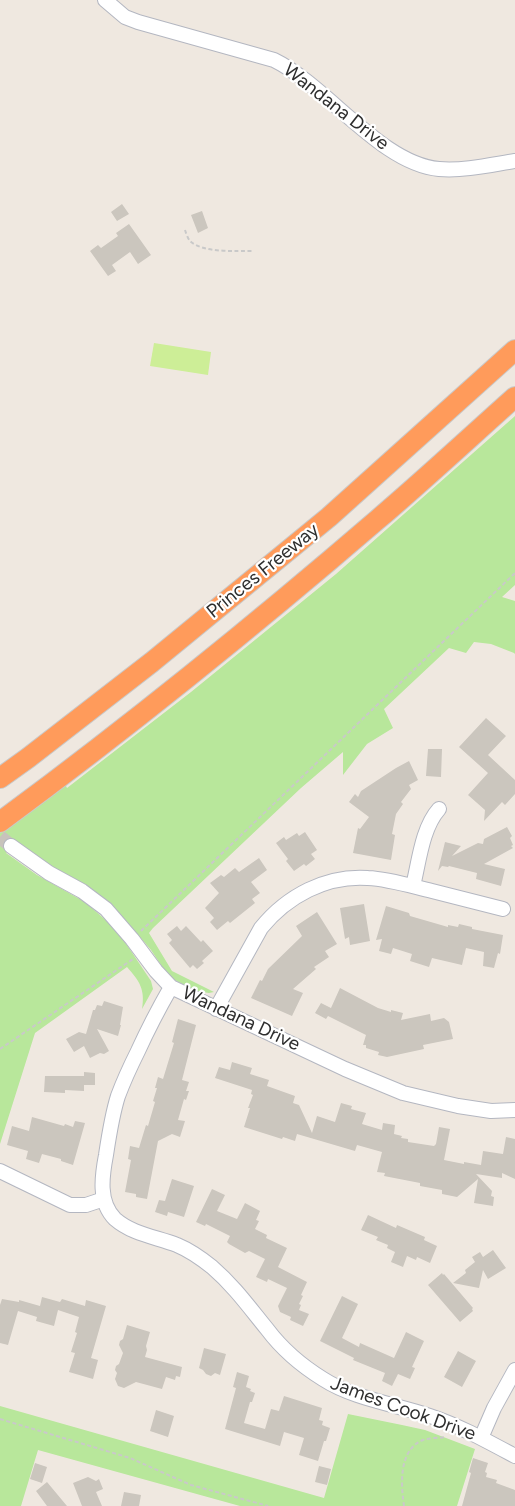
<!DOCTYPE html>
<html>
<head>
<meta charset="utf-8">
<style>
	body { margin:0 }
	canvas { display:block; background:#efe8e0 }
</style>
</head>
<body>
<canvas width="515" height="1506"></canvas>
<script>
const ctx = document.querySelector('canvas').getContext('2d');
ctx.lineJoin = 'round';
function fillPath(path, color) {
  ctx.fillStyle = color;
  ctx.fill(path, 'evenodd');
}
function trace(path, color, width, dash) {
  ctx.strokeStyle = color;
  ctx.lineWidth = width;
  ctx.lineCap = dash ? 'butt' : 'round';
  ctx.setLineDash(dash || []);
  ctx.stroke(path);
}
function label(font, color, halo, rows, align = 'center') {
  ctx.font = font + ' Figtree,sans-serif';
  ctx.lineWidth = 4.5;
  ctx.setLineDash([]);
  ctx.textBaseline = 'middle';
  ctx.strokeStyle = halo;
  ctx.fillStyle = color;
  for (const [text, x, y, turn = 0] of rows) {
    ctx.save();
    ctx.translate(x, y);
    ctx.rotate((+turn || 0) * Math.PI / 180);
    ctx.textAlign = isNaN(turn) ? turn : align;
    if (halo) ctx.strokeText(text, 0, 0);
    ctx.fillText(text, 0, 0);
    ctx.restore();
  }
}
fillPath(new Path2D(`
	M 515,416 L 515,585 L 502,597 L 515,601 L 515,654 L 514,653 L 491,644 L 474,642 L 466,653 L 449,648 L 384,709 L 393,728 L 367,744 L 343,775 L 343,752 L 301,788 L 153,928 L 149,933 L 172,971 L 214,992 L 209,993 L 196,991 L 169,977 L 151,950 L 128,923 L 110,904 L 48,865 L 16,841 L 6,853 L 37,875 L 85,902 L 117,930 L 151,981 L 153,989 L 142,1009 C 145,989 140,982 127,967 L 35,1033 L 0,1144 L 0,832 L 65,784 L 67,788 L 191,692 L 336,574 Z
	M 0,1406 L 324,1498 L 348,1414 L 402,1425 L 425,1430 L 475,1449 L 457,1506 L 240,1506 L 38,1450 L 21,1506 L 0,1506 Z`), '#b8e79b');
fillPath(new Path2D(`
	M 154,343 L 211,352 L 208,375 L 150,366 Z`), '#cdee97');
fillPath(new Path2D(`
	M 122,204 L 129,214 L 117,221 L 111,212 Z
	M 202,211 L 208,228 L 198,233 L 191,215 Z
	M 129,224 L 151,255 L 138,264 L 130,252 L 112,265 L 116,271 L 108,276 L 90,251 L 98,245 L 101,248 L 118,236 L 116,233 Z
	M 486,718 L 506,736 L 488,755 L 515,780 L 515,794 L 505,805 L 502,802 L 484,821 L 485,810 L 468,795 L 488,773 L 459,747 Z
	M 428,749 L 442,749 L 441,777 L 426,776 Z
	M 409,761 L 418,780 L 409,785 L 411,789 L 401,802 L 403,804 L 396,814 L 392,834 L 395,835 L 391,860 L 353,853 L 358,828 L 360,829 L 369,817 L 349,802 L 355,794 L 358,797 L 361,791 L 396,768 Z
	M 507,827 L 512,836 L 510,838 L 513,845 L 511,846 L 513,848 L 484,864 L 505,869 L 501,886 L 476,879 L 477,873 L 449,866 L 448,867 L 442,866 L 438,871 L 445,842 L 461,846 L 452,856 L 478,843 L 483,844 L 484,839 Z
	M 305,832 L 317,850 L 311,854 L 315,859 L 306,866 L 304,864 L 294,871 L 286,861 L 288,859 L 276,843 L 284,837 L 286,840 L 297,833 L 299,836 Z
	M 259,858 L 267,870 L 251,882 L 260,893 L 252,899 L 255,903 L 230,923 L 228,921 L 217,930 L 210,922 L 214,918 L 205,908 L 219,893 L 210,883 L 221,875 L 224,877 L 235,868 L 239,872 Z
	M 364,904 L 370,941 L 350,945 L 349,937 L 345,939 L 340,908 Z
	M 386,906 L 409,913 L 410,916 L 448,927 L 448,925 L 458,927 L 459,924 L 472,927 L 472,929 L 503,935 L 500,954 L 498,953 L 494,968 L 483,966 L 484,952 L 466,948 L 462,965 L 432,958 L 429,967 L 410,961 L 412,954 L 393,948 L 391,954 L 379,951 L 382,939 L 376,940 Z
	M 317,912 L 337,944 L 325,951 L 329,957 L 314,967 L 316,969 L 293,989 L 303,993 L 292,1016 L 251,998 L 260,980 L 262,981 L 268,969 L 302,936 L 296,926 Z
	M 177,926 L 181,931 L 186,926 L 201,942 L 203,940 L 213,951 L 202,961 L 204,963 L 197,969 L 193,965 L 190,968 L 169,943 L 172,940 L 167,934 Z
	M 340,988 L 378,1008 L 391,1012 L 391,1010 L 403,1013 L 401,1020 L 430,1014 L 431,1021 L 444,1018 L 449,1022 L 453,1039 L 423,1045 L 424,1049 L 387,1057 L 378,1055 L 379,1052 L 366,1048 L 366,1045 L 363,1045 L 366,1035 L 328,1016 L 326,1019 L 315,1013 L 321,1003 L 331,1008 Z
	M 104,1001 L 123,1007 L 120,1025 L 121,1025 L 118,1036 L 97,1029 L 109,1051 L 104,1054 L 100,1053 L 90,1058 L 84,1046 L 74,1052 L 66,1039 L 79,1032 L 86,1034 L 93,1010 L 95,1010 L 97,1005 L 102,1006 Z
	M 178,1019 L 196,1025 L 182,1080 L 189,1082 L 186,1091 L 189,1091 L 186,1100 L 184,1099 L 178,1120 L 185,1121 L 180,1137 L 172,1134 L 158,1141 L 147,1199 L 136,1197 L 136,1194 L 125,1192 L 131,1160 L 128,1159 L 130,1146 L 139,1148 L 146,1125 L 148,1126 L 155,1102 L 153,1101 L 157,1088 L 155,1088 L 158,1077 L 163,1079 L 174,1043 L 172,1042 Z
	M 232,1062 L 252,1068 L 250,1074 L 269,1080 L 267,1086 L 295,1096 L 293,1103 L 299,1105 L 312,1133 L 317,1116 L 335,1122 L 341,1103 L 352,1106 L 351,1109 L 366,1113 L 362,1124 L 382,1130 L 383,1123 L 395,1125 L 394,1134 L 402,1136 L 401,1138 L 408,1139 L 408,1142 L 434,1146 L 436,1144 L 439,1127 L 450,1129 L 444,1160 L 464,1164 L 464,1162 L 481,1165 L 483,1151 L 503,1154 L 506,1137 L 515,1139 L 515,1179 L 502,1173 L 502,1178 L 476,1174 L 492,1191 L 491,1196 L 494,1197 L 493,1206 L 474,1203 L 478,1179 L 457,1197 L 442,1194 L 442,1190 L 420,1186 L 420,1183 L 384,1176 L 385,1173 L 377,1172 L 382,1152 L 357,1145 L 355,1151 L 297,1134 L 295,1141 L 283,1137 L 282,1139 L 244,1127 L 250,1108 L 248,1108 L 253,1095 L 251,1094 L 252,1090 L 215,1078 L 219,1067 L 230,1070 Z
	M 84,1072 L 95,1073 L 95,1085 L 84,1085 L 84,1091 L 65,1090 L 65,1093 L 44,1092 L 45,1076 L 84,1076 Z
	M 32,1117 L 64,1126 L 65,1124 L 73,1127 L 75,1121 L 85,1123 L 73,1165 L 61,1161 L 61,1159 L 42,1154 L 39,1163 L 26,1159 L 28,1151 L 7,1145 L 12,1126 L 29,1131 Z
	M 172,1179 L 194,1186 L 184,1217 L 168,1212 L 167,1216 L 155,1212 L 159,1200 L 165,1201 Z
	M 212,1189 L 225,1195 L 217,1211 L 237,1219 L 245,1203 L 260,1211 L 256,1220 L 259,1221 L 255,1229 L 267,1235 L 266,1238 L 287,1248 L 278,1267 L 307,1282 L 301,1295 L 303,1296 L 299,1304 L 301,1305 L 299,1310 L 309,1314 L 303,1326 L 290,1320 L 291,1317 L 280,1312 L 278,1306 L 287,1288 L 268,1279 L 267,1282 L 256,1277 L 265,1259 L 249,1251 L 245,1253 L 229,1244 L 227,1242 L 230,1236 L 206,1224 L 205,1226 L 196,1222 Z
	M 368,1215 L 396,1228 L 397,1225 L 425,1237 L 424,1240 L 437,1246 L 430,1263 L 417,1257 L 416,1260 L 407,1256 L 403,1267 L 391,1262 L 395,1252 L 387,1248 L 388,1245 L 376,1240 L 378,1237 L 361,1230 Z
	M 493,1250 L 506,1268 L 488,1279 L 483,1270 L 479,1288 L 453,1283 L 466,1273 L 465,1270 L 475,1262 L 472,1257 L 480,1252 L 483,1257 Z
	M 442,1273 L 443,1275 L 444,1274 L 473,1308 L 472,1309 L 473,1311 L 460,1322 L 428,1285 Z
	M 342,1296 L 358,1304 L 342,1338 L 359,1347 L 360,1343 L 394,1358 L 406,1332 L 424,1341 L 412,1367 L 415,1368 L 410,1379 L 398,1374 L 392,1386 L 382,1381 L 385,1373 L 353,1360 L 354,1358 L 320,1341 Z
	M 42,1297 L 60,1302 L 62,1299 L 85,1306 L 86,1300 L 106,1306 L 91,1358 L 98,1360 L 93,1379 L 69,1372 L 75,1353 L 71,1352 L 77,1333 L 75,1332 L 79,1317 L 58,1310 L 54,1326 L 36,1321 L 37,1317 L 18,1311 L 8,1345 L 0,1343 L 0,1305 L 2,1299 L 19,1302 L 19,1300 L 40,1306 Z
	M 127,1325 L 150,1332 L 146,1346 L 147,1350 L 145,1357 L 182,1367 L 180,1377 L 176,1376 L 175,1380 L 166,1377 L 162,1389 L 136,1382 L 124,1388 L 118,1386 L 115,1379 L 117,1373 L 115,1370 L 116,1366 L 119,1364 L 123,1353 L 119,1345 L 120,1341 L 123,1339 Z
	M 204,1348 L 226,1354 L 220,1375 L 215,1373 L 211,1376 L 206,1374 L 203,1370 L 199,1368 Z
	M 458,1351 L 476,1361 L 462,1387 L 444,1377 Z
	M 237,1372 L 249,1376 L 246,1387 L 251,1389 L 250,1391 L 255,1393 L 252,1402 L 250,1402 L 244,1423 L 265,1429 L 271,1409 L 279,1411 L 284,1396 L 322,1408 L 319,1420 L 323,1421 L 322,1425 L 330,1428 L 326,1441 L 324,1441 L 318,1461 L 299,1455 L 304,1438 L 284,1432 L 280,1446 L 225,1429 L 236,1388 L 233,1387 Z
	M 156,1410 L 174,1416 L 168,1437 L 150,1431 Z
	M 473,1458 L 488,1463 L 485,1472 L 487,1473 L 486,1477 L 497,1480 L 496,1483 L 515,1490 L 515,1506 L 462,1506 L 471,1473 L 469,1472 Z
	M 35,1463 L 47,1467 L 42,1483 L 30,1479 Z
	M 319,1466 L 331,1469 L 327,1485 L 315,1482 Z
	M 88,1477 L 96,1481 L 99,1479 L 103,1489 L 96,1492 L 102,1506 L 82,1506 L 73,1483 Z
	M 47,1482 L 67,1506 L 47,1506 L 36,1491 Z
	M 124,1492 L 141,1495 L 139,1506 L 121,1506 Z`), '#cbc6be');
trace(new Path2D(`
	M 0,837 L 11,846`), '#c8c3bc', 14, [14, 7]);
const minor = new Path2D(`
	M 105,0 L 125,17 L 138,22 L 274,60 C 327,86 381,164 439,169 C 464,171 490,165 515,161
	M 11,846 L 49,873 L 82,891 L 106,909 L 132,939 L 156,971 L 171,987 L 345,1069 L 403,1093 L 458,1106 L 491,1111 L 515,1110
	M 413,886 C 419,862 422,828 439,809
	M 171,987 C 159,1008 148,1029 138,1051 C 131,1065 124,1080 118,1096 C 112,1115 109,1135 106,1155 C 102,1176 98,1202 115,1219 C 132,1234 156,1237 177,1245 C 189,1250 202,1259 212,1267 C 234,1286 249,1307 267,1329 C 282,1349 302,1366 323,1379 C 354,1399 395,1404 430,1416 C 460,1426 487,1441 515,1456
	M 216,1009 L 261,928 C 287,896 326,875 368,878 C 389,879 411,886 432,891 C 456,897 479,903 503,909
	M 0,1171 L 70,1205 L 86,1205 L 104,1199
	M 481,1438 L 494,1408 L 515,1370`);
const highway = new Path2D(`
	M 0,778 L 28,758 L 152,662 L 329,517 L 515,350
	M 0,822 C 130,726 255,625 377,520 C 424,480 469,438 515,397`);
trace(minor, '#b4b7c1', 16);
trace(highway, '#c9c9c9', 22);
trace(new Path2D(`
	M 185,230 C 186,233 188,239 190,241 C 202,253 237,251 253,251
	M 141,931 L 515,573
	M 0,1049 L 133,959
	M 0,1419 L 130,1458 L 191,1485 L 268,1506
	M 404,1506 C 401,1485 398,1450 423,1440 C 430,1438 439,1438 446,1437`), '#c9c9c9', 2, [4, 2.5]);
trace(minor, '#fff', 14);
trace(highway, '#ff9b5b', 20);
label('19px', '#2e2e2e', '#fff', [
	["Wandana Drive",336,107,38],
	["Princes Freeway",263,571,-39],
	["Wandana Drive",241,1019,25],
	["James Cook Drive",403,1409,20]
]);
</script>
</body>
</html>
